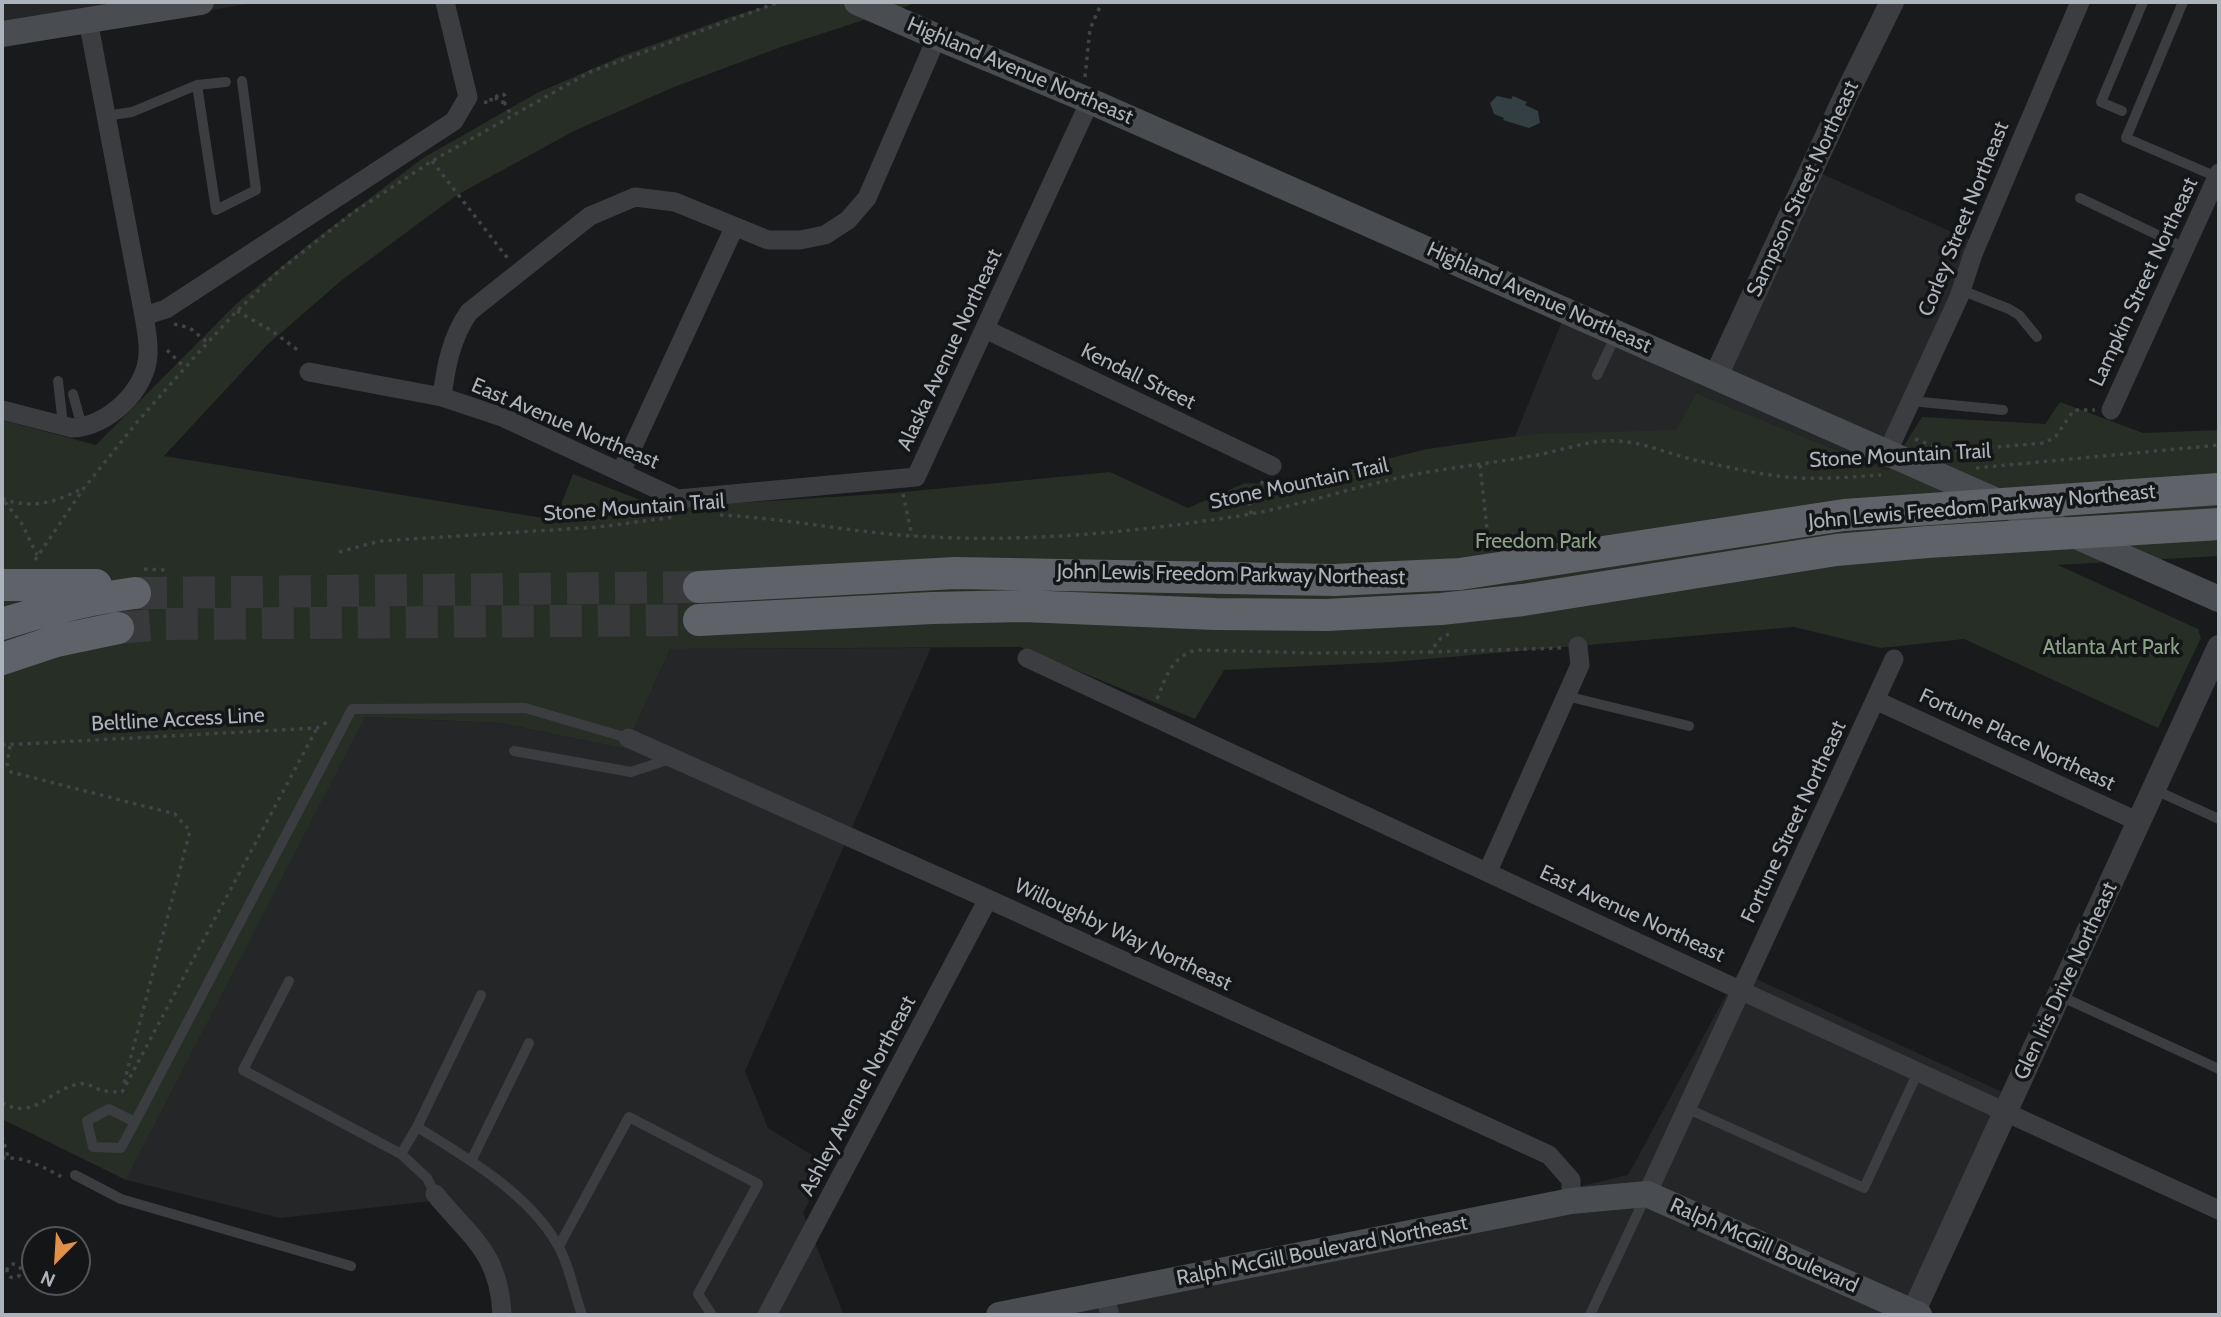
<!DOCTYPE html>
<html>
<head>
<meta charset="utf-8">
<style>
	body { margin:0 }
	#map { position:relative; width:2221px; height:1317px; overflow:hidden; background:#191a1b; font-family:Cabin,sans-serif }
	canvas { display:block }
	.frame { position:absolute; inset:0; border:4px solid #adb3ba; pointer-events:none }
	.north { position:absolute; left:21px; top:1226px; width:70px; height:70px; box-sizing:border-box; background:#141516; border:2px solid #515458; border-radius:50%; rotate:204deg; font-size:19px; font-weight:700; line-height:28px; text-align:center; color:#adb3ba }
	.north::after { content:''; display:block; margin:auto; width:24px; height:32px; background:#e28f4a; clip-path:polygon(50% 0,100% 100%,50% 72%,0 100%) }
</style>
</head>
<body>
<div id="map">
<canvas width="2221" height="1317"></canvas>
<div class="frame"></div>
<div class="north">N</div>
</div>
<script>
const ctx = document.querySelector('canvas').getContext('2d');
ctx.lineJoin = 'round';
function fillPath(path, color) {
  ctx.fillStyle = color;
  ctx.fill(path, 'evenodd');
}
function trace(path, color, width, dash) {
  ctx.strokeStyle = color;
  ctx.lineWidth = width;
  ctx.lineCap = dash ? 'butt' : 'round';
  ctx.setLineDash(dash || []);
  ctx.stroke(path);
}
function label(font, color, halo, rows, align = 'center') {
  ctx.font = font + ' Cabin,sans-serif';
  ctx.lineWidth = 7;
  ctx.setLineDash([]);
  ctx.textBaseline = 'middle';
  ctx.strokeStyle = halo;
  ctx.fillStyle = color;
  for (const [text, x, y, turn = 0] of rows) {
    ctx.save();
    ctx.translate(x, y);
    ctx.rotate((+turn || 0) * Math.PI / 180);
    ctx.textAlign = isNaN(turn) ? turn : align;
    if (halo) ctx.strokeText(text, 0, 0);
    ctx.fillText(text, 0, 0);
    ctx.restore();
  }
}
fillPath(new Path2D(`
	M 2,2 L 257,2 L 2,48 Z
	M 1811,169 L 1981,245 L 1888,471 L 1696,393 L 1676,430 L 1511,446 L 1567,309 L 1724,376 Z
	M 931,648 L 745,1071 L 768,1128 L 828,1165 L 803,1213 L 844,1315 L 503,1315 L 502,1300 L 441,1200 L 280,1218 L 126,1180 L 364,717 L 500,723 L 625,749 L 670,649 Z
	M 1739,971 L 2022,1101 L 1921,1315 L 1028,1315 L 1628,1175 Z`), '#252628');
fillPath(new Path2D(`
	M 781,2 L 919,2 L 781,47 L 674,87 L 574,131 L 457,195 L 342,280 L 267,345 L 164,456 L 555,520 L 573,474 L 661,508 L 893,493 L 1110,472 L 1188,508 L 1245,483 L 1280,485 L 1427,449 L 1532,434 L 1676,430 L 1696,393 L 1888,471 L 1922,417 L 2045,424 L 2060,402 L 2143,433 L 2219,430 L 2219,556 L 2058,565 L 2198,629 L 2201,638 L 2158,728 L 1964,639 L 1881,648 L 1794,627 L 1393,662 L 1224,670 L 1195,719 L 1020,647 L 670,649 L 625,749 L 500,723 L 365,717 L 126,1180 L 2,1119 L 2,420 L 96,445 L 236,304 L 309,244 L 423,158 L 537,93 L 624,55 L 730,17 Z`), '#262e26');
fillPath(new Path2D(`
	M 1497,96 L 1511,99 L 1513,96 L 1527,102 L 1525,105 L 1538,111 L 1540,123 L 1529,128 L 1503,120 L 1504,118 L 1494,114 L 1490,103 Z`), '#333f43');
trace(new Path2D(`
	M 135,593 L 699,587
	M 118,628 L 165,624 L 699,620`), '#37393b', 32, [32, 16]);
trace(new Path2D(`
	M 1085,77 L 1090,29 L 1102,2
	M496.5 98a4.5 4.5 0 1 1 9 0a4.5 4.5 0 1 1-9 0Z
	M 484,102 L 491,103 L 491,97 L 497,97
	M 504,102 L 511,115
	M 432,161 L 509,260
	M 237,311 L 272,331 L 299,351
	M 174,324 L 190,328 L 208,343
	M 167,350 L 185,368
	M 1915,439 L 1948,451 L 2045,443 L 2056,436 L 2074,410 L 2095,410
	M 1480,465 L 1489,547
	M 1976,468 L 2219,445
	M 903,494 L 912,536
	M 2,499 C 34,509 54,503 83,488
	M 5,502 L 22,524 L 37,555
	M 1251,514 L 1249,500 L 1264,480
	M 720,515 C 785,518 849,532 914,536 C 1020,543 1127,533 1232,517 C 1289,509 1342,490 1398,478 C 1442,468 1488,464 1532,456 C 1557,452 1582,442 1607,441 C 1638,439 1670,455 1699,461 C 1728,467 1757,474 1786,477 C 1818,480 1849,477 1881,475
	M 339,552 L 380,541 L 599,527 L 674,517
	M 35,560 L 84,488 L 138,421 L 199,352 L 237,311 L 280,270 L 351,214 L 432,161 L 590,72 L 779,2
	M 144,569 L 165,570
	M 1430,652 L 1561,648
	M 1157,699 C 1166,677 1171,657 1196,650 L 1313,653 L 1430,652 L 1441,638 L 1449,634
	M 2,745 L 317,728 L 331,720
	M 10,746 L 7,764 L 11,772 L 175,814 L 190,831 L 123,1087
	M 2,1103 C 35,1121 49,1089 79,1084 C 90,1082 95,1090 105,1091 C 110,1092 117,1092 122,1092 L 317,728
	M 2,1136 L 8,1157
	M 2,1158 C 24,1156 45,1168 64,1178
	M7 1271a7 7 0 1 1 14 0a7 7 0 1 1-14 0Z`), '#414447', 3.5, [3.5, 5]);
trace(new Path2D(`
	M 2183,2 L 2126,138 L 2217,177
	M 197,85 L 226,82
	M 2122,111 L 2101,102 L 2143,2
	M 106,116 L 132,112 L 197,85 L 216,210 L 256,190 L 242,81
	M 2080,198 L 2185,248
	M 1961,290 L 2009,309 L 2019,315 L 2037,337
	M 1597,375 L 1617,333
	M 58,381 L 63,425
	M 73,394 L 82,427
	M 1911,401 L 2003,410
	M 1566,696 L 1689,726
	M 514,751 L 631,772 L 670,759
	M 2155,790 L 2219,819
	M 289,981 L 243,1070 L 401,1154 L 427,1178 L 435,1194
	M 481,995 L 417,1127 C 465,1156 529,1194 557,1244 C 569,1263 574,1293 582,1315
	M 2060,996 L 2219,1069
	M 1686,1108 L 1864,1188 L 1918,1072
	M 135,1122 L 109,1109 L 87,1121 L 93,1147 L 121,1148 L 135,1122 L 352,709 L 525,708 L 628,738
	M 401,1154 L 417,1127
	M 471,1161 L 529,1043
	M 75,1175 L 121,1199 L 351,1266
	M 559,1246 L 629,1117 L 758,1184 L 698,1294 L 712,1315
	M 1590,1315 L 1645,1198`), '#3b3d40', 10);
trace(new Path2D(`
	M 144,316 L 166,309 L 454,121 L 468,97 L 445,2
	M 985,329 L 1272,466
	M 309,372 L 442,397 L 502,417 L 678,499 L 916,477 L 1090,101
	M 442,397 C 446,366 451,338 469,312 L 590,216 L 635,197 L 675,202 L 768,240 L 800,240 L 825,235 L 848,220 L 867,198 L 937,37
	M 2,410 L 72,428 C 107,427 147,390 148,354 C 149,342 146,328 144,316 L 88,20
	M 2111,410 L 2219,173
	M 1887,453 L 1959,297 L 1973,254 L 2080,2
	M 621,472 L 734,228
	M 1027,658 L 1759,999 L 2219,1210
	M 1875,700 L 2139,822
	M 628,738 L 988,899 L 1549,1155 L 1571,1180 L 1571,1201
	M 1488,871 L 1580,665 L 1578,646
	M 435,1194 C 471,1238 499,1252 502,1315
	M 1647,1194 L 1894,659
	M 1104,1294 L 1110,1315
	M 767,1315 L 988,899`), '#3b3d40', 19);
trace(new Path2D(`
	M 1716,376 L 1846,95 L 1892,2
	M 1912,1315 L 2219,647`), '#3b3d40', 24);
trace(new Path2D(`
	M 857,2 L 937,37 L 1090,101 L 2219,599
	M 2,34 L 201,2
	M 999,1315 L 1571,1201 L 1647,1194 L 1919,1315`), '#494c50', 26);
trace(new Path2D(`
	M 2,585 L 96,585
	M 699,587 L 955,573 L 1334,580 L 1460,574 L 1844,515 L 2219,489
	M 699,620 L 932,608 L 1024,606 L 1215,614 L 1327,615 L 1441,609 L 1523,600 L 1836,550 L 1927,542 L 2219,524
	M 2,624 C 46,610 89,599 135,593
	M 2,659 L 56,641 L 118,628`), '#5f6268', 32);
label('21px', '#adb3ba', '#141516', [
	["Highland Avenue Northeast",1020,71,23],
	["Sampson Street Northeast",1803,189,-65],
	["Corley Street Northeast",1964,219,-68],
	["Lampkin Street Northeast",2144,282,-65],
	["Highland Avenue Northeast",1539,298,24],
	["Alaska Avenue Northeast",950,350,-65],
	["Kendall Street",1138,377,26],
	["East Avenue Northeast",565,424,23],
	["Stone Mountain Trail",1900,456,-3],
	["Stone Mountain Trail",1299,484,-12],
	["John Lewis Freedom Parkway Northeast",1982,507,-5],
	["Stone Mountain Trail",634,508,-4],
	["John Lewis Freedom Parkway Northeast",1231,575,1],
	["Beltline Access Line",178,720,-3],
	["Fortune Place Northeast",2017,740,25],
	["Fortune Street Northeast",1794,822,-65],
	["East Avenue Northeast",1632,914,25],
	["Willoughby Way Northeast",1123,935,25],
	["Glen Iris Drive Northeast",2066,981,-65],
	["Ashley Avenue Northeast",858,1096,-62],
	["Ralph McGill Boulevard",1764,1246,24],
	["Ralph McGill Boulevard Northeast",1322,1251,-11]
]);
label('21px', '#8aa386', '#141516', [
	["Freedom Park",1536,542],
	["Atlanta Art Park",2111,648]
]);
</script>
</body>
</html>
